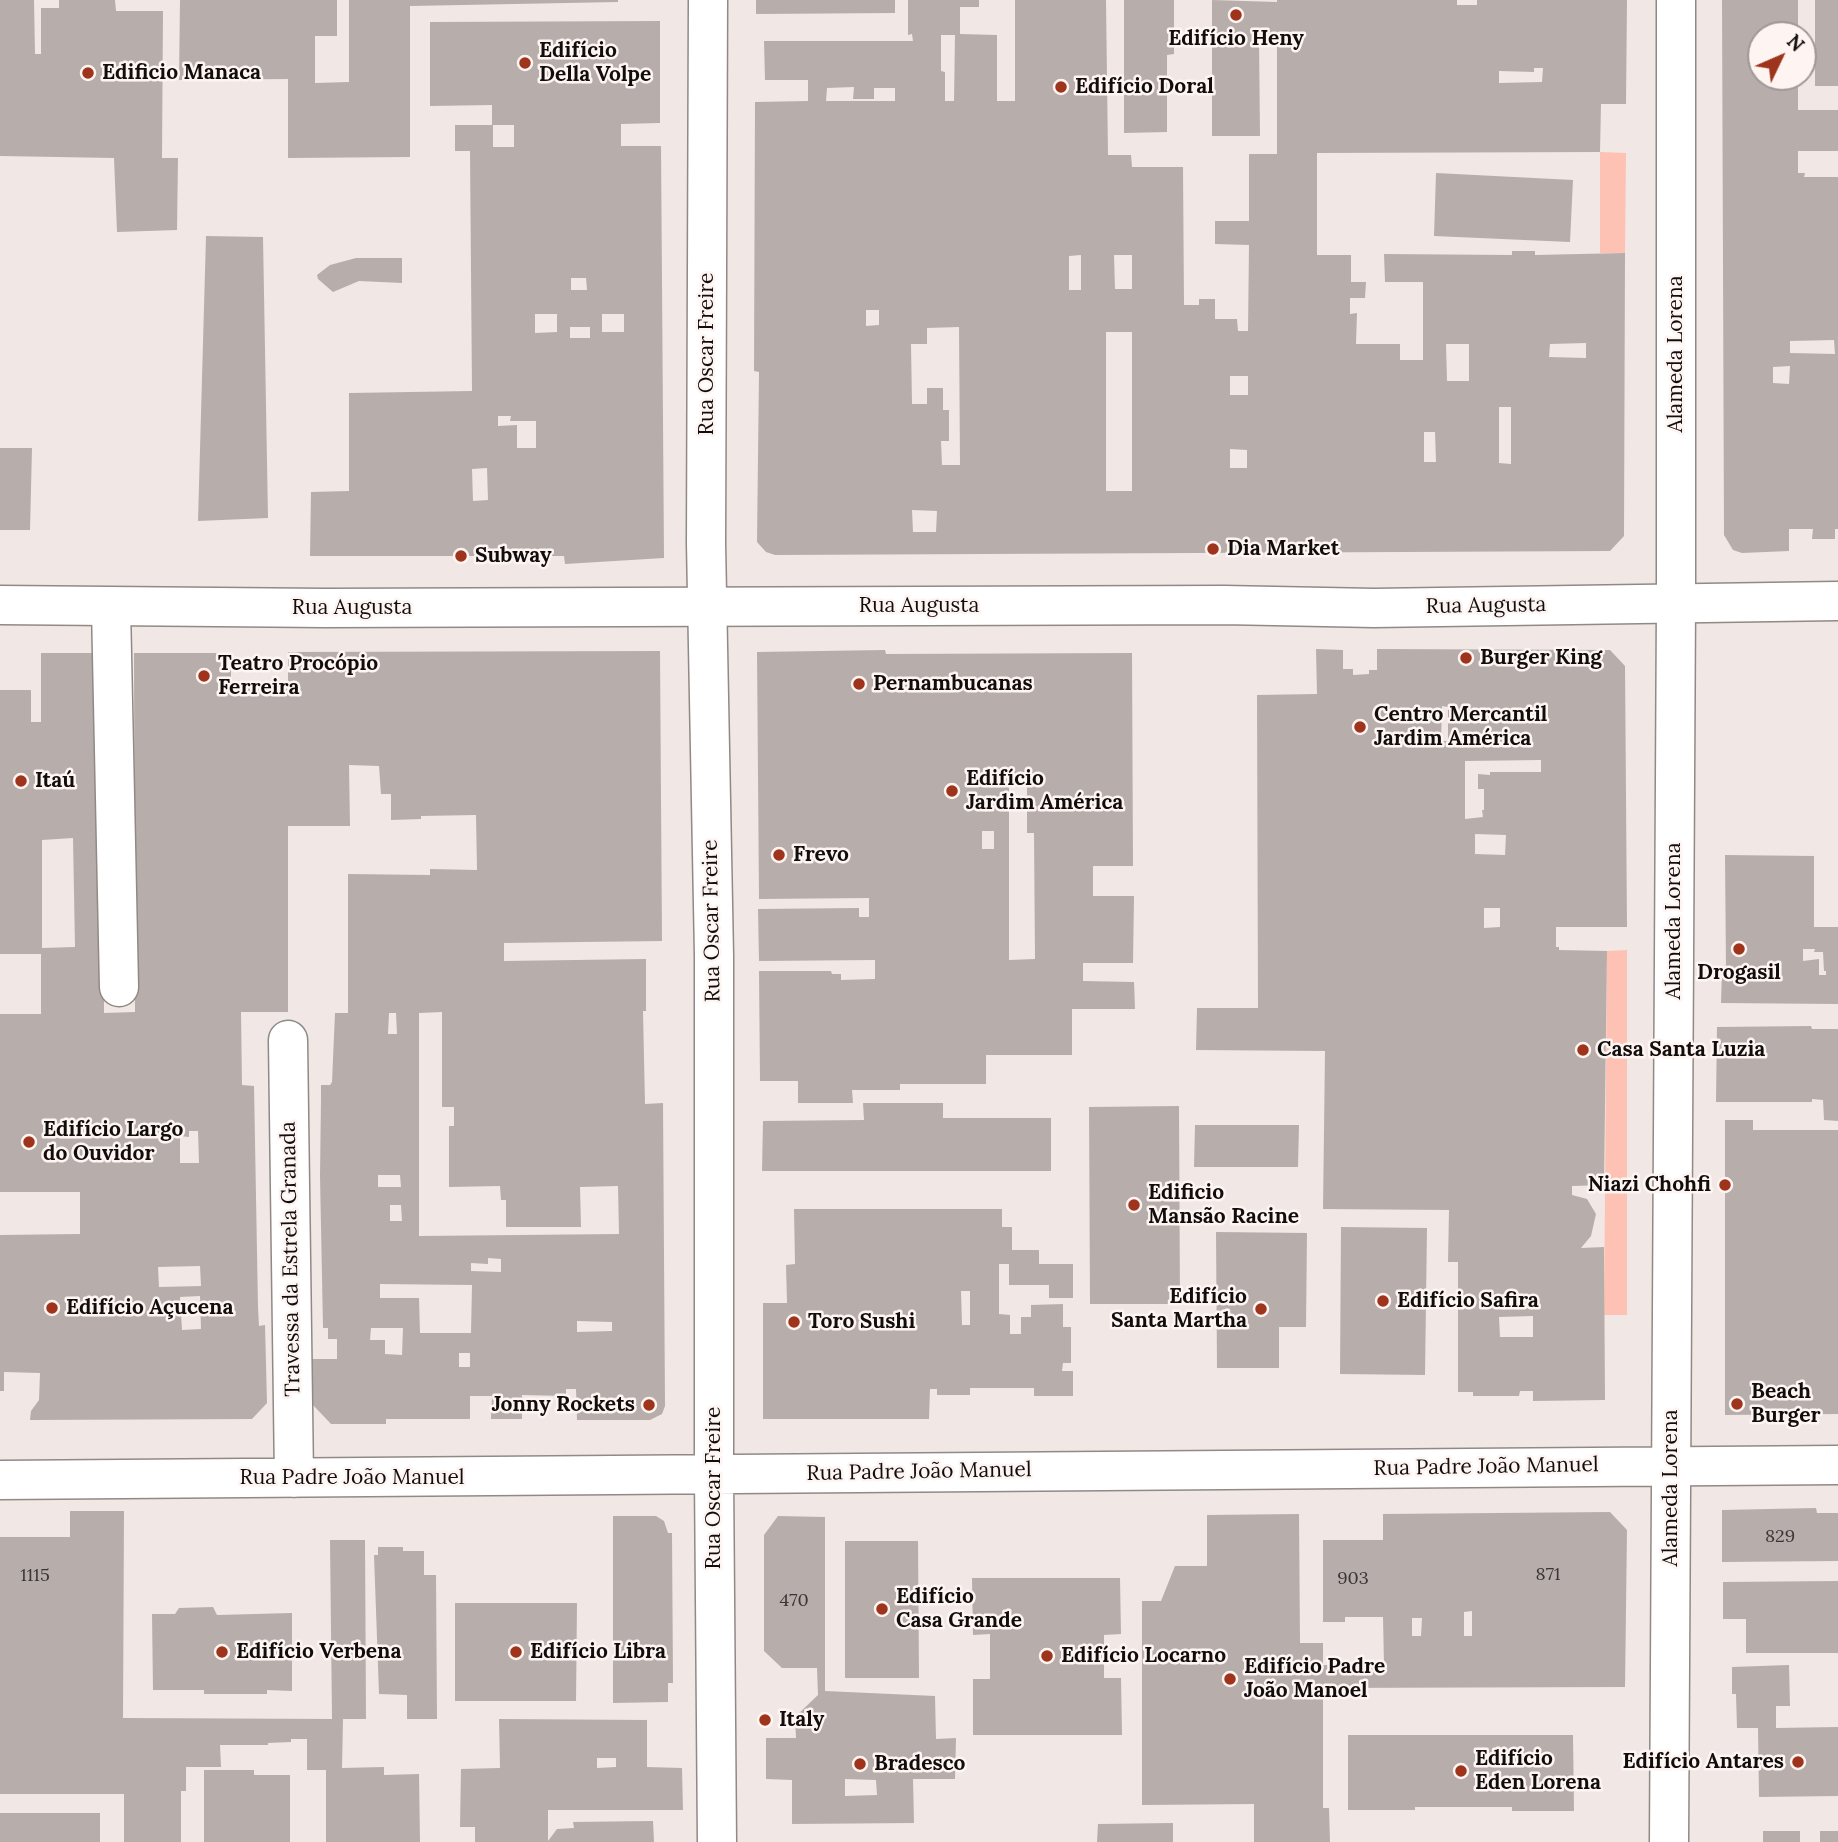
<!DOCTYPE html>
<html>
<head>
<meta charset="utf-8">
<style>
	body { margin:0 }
	#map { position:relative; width:1838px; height:1842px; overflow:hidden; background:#f1e7e5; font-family:Lora,serif }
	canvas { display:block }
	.north { position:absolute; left:1747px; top:21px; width:70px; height:70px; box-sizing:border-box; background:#fef5f2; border:2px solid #9f9896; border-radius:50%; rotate:46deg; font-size:19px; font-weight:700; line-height:28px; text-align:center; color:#100d0c }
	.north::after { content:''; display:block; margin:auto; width:24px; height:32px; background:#9d341b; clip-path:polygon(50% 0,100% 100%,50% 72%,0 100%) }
</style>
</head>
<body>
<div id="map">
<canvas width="1838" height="1842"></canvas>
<div class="north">N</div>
</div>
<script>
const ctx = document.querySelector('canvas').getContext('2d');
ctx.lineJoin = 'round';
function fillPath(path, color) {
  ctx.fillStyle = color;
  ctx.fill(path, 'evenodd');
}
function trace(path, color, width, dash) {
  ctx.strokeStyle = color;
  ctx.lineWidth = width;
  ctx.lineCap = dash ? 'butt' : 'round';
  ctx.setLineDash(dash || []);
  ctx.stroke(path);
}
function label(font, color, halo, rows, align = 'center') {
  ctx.font = font + ' Lora,serif';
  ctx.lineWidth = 5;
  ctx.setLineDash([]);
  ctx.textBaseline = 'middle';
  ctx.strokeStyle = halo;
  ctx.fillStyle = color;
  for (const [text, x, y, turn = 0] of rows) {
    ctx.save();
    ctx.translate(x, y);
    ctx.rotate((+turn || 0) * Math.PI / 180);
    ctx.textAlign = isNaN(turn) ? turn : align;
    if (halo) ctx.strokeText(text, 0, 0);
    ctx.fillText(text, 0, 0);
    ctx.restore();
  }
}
fillPath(new Path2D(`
	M 1600,152 L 1626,153 L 1625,253 L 1600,253 Z
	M 1627,950 L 1627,1315 L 1604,1315 L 1607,951 Z`), '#fdc2b3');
fillPath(new Path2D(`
	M 0,0 L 34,0 L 35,54 L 41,54 L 41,8 L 59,8 L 59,0 L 115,0 L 116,11 L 163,11 L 162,158 L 178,158 L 177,230 L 117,232 L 114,158 L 0,156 Z
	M 180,0 L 337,0 L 337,36 L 315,36 L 315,83 L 349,82 L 349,0 L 618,0 L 618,2 L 410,6 L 410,157 L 288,158 L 288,79 L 179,80 Z
	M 756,0 L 895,0 L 895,13 L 756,14 Z
	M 908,0 L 979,0 L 979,7 L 960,7 L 960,34 L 997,35 L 997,101 L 1015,101 L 1015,0 L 1106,0 L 1108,155 L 1131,155 L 1132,167 L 1183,167 L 1184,305 L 1199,305 L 1199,299 L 1215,299 L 1215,319 L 1237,319 L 1238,331 L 1248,331 L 1249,245 L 1215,244 L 1215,221 L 1249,221 L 1249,154 L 1277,154 L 1277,39 L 1259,39 L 1260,136 L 1212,136 L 1212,0 L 1277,2 L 1277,0 L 1457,0 L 1457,5 L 1477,5 L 1477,0 L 1627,0 L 1626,104 L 1601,104 L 1600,152 L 1317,153 L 1317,255 L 1351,255 L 1351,282 L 1366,282 L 1365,298 L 1350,298 L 1350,314 L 1357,313 L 1356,344 L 1400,344 L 1400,360 L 1423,360 L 1423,282 L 1385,282 L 1384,254 L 1512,255 L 1512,251 L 1535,251 L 1535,255 L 1625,253 L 1624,536 L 1610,551 L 775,555 L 766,552 L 757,542 L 759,372 L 754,371 L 755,102 L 808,101 L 808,80 L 765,80 L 764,41 L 913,41 L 912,34 L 908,35 ZM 941,35 L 955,35 L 954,101 L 945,101 L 945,72 L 941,71 ZM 1534,68 L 1543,68 L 1542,82 L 1499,83 L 1499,71 L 1534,72 ZM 854,87 L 853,99 L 874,99 L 874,88 L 895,88 L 895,101 L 826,101 L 827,88 ZM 1081,255 L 1081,290 L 1069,290 L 1069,256 ZM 1114,255 L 1132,255 L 1132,289 L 1115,289 ZM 866,310 L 879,310 L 879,325 L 866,326 ZM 959,327 L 960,465 L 942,465 L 941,441 L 949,441 L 949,410 L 943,410 L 943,388 L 927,388 L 927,404 L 912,404 L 911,344 L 927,344 L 927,328 ZM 1106,332 L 1132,332 L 1132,491 L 1106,491 ZM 1586,343 L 1586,358 L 1549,357 L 1550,344 ZM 1446,344 L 1469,344 L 1469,381 L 1447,381 ZM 1230,376 L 1248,376 L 1248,395 L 1230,395 ZM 1499,407 L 1511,407 L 1511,464 L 1499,463 ZM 1424,432 L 1435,432 L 1436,462 L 1424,462 ZM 1230,449 L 1247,450 L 1247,468 L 1230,468 ZM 912,510 L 937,511 L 936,532 L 913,532 Z
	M 1124,0 L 1174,0 L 1174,54 L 1167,55 L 1167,132 L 1124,133 Z
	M 1722,0 L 1798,0 L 1798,35 L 1761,35 L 1761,77 L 1798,77 L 1798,110 L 1838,110 L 1838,151 L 1798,151 L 1798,173 L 1805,173 L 1804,177 L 1838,177 L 1838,529 L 1835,529 L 1835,539 L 1812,539 L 1813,529 L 1789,529 L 1789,551 L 1742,553 L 1733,550 L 1724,535 ZM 1834,340 L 1835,354 L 1790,353 L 1790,341 ZM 1790,366 L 1789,384 L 1773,383 L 1773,367 Z
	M 1815,0 L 1838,0 L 1838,86 L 1815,86 Z
	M 660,21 L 660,123 L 621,124 L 621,146 L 661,146 L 664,558 L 565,564 L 564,556 L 310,556 L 311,492 L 349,491 L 349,393 L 472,391 L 470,151 L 455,151 L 455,125 L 492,125 L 492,105 L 430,106 L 430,22 ZM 493,125 L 514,125 L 514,147 L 493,147 ZM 571,278 L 586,278 L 587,290 L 571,290 ZM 535,314 L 557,314 L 557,332 L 535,333 ZM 602,314 L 624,314 L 624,332 L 602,332 ZM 570,327 L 590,327 L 590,338 L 570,338 ZM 498,416 L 511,416 L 510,421 L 536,421 L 536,448 L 517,448 L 517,425 L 498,426 ZM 487,468 L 488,500 L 473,501 L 472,469 Z
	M 1436,173 L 1573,180 L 1570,242 L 1434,236 Z
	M 206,236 L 263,237 L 268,518 L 198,521 Z
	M 356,258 L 402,258 L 402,283 L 359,281 L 333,292 L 318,279 L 317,275 L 330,265 Z
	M 0,448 L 32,448 L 30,530 L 0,530 Z
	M 1316,649 L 1343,650 L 1343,669 L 1353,669 L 1353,675 L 1369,674 L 1369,670 L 1377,670 L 1377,649 L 1610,650 L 1625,666 L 1627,927 L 1556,927 L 1556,947 L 1559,947 L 1559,950 L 1607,951 L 1604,1185 L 1572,1186 L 1572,1195 L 1587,1199 L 1596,1214 L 1591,1236 L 1581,1248 L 1604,1247 L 1605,1400 L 1533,1401 L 1533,1391 L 1520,1391 L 1519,1396 L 1473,1396 L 1473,1392 L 1458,1392 L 1458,1262 L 1448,1262 L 1449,1210 L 1323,1209 L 1325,1051 L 1196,1050 L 1197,1008 L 1258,1008 L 1257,695 L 1317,694 ZM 1442,706 L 1448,707 L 1448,741 L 1441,741 ZM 1541,760 L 1541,772 L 1490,772 L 1490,775 L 1478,774 L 1478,789 L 1484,789 L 1484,810 L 1482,810 L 1483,817 L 1465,819 L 1465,761 ZM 1475,834 L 1506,835 L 1505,855 L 1475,854 ZM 1484,908 L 1500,908 L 1500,927 L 1484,928 ZM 1533,1316 L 1533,1337 L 1500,1337 L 1499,1317 Z
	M 885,650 L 886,654 L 1132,653 L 1133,866 L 1093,866 L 1093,896 L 1134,896 L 1133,963 L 1083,963 L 1083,981 L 1134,982 L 1135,1009 L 1072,1009 L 1072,1055 L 986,1055 L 986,1084 L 900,1084 L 900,1090 L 852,1090 L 853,1103 L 798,1103 L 798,1081 L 760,1081 L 759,971 L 831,971 L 832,974 L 841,974 L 841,980 L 875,979 L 875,960 L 759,961 L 758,909 L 859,908 L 859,917 L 869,917 L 869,898 L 759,899 L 757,652 ZM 1009,785 L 1027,785 L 1027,833 L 1034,833 L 1035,959 L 1009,960 ZM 982,831 L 994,831 L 994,849 L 982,849 Z
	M 660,651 L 662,941 L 504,943 L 504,961 L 646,959 L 646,1011 L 643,1011 L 645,1104 L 663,1103 L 665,1406 L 662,1414 L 650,1420 L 577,1420 L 576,1389 L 566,1389 L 566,1396 L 522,1395 L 522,1419 L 491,1419 L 492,1396 L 470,1396 L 470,1419 L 386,1419 L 386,1424 L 331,1424 L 313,1405 L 311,1359 L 337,1359 L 337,1339 L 328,1339 L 328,1328 L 323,1328 L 320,1176 L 321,1099 L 321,1085 L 330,1085 L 332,1082 L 335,1013 L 348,1013 L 348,874 L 430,875 L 430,869 L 477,870 L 476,815 L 421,816 L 421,819 L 391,820 L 391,794 L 381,794 L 379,766 L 349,765 L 350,826 L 288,826 L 288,1012 L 241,1012 L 242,1085 L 254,1086 L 258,1307 L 259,1326 L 265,1325 L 267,1403 L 252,1419 L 30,1420 L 31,1411 L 39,1400 L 40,1373 L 4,1372 L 4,1391 L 0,1391 L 0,1235 L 80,1234 L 80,1192 L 0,1192 L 0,1014 L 41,1014 L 41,954 L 0,954 L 0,690 L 31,690 L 31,722 L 41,722 L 41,653 L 104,653 L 104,1013 L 135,1012 L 134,653 L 231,653 L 231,686 L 288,686 L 288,652 ZM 73,838 L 75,947 L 42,948 L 42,840 ZM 442,1012 L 442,1107 L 454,1107 L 454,1126 L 449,1126 L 449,1187 L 500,1186 L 501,1200 L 506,1200 L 506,1227 L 581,1227 L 580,1187 L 618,1186 L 619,1234 L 419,1236 L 419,1013 ZM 389,1013 L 396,1013 L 397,1034 L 388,1034 ZM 189,1131 L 198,1131 L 199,1163 L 180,1163 L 180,1136 L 189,1137 ZM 378,1175 L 400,1175 L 401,1187 L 378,1187 ZM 390,1205 L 401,1205 L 402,1221 L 390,1221 ZM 488,1258 L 501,1259 L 501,1272 L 471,1271 L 471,1263 L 488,1264 ZM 200,1266 L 201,1286 L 159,1287 L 158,1267 ZM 380,1284 L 472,1285 L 471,1333 L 420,1333 L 419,1298 L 380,1298 ZM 200,1296 L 201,1329 L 182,1330 L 180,1297 ZM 577,1321 L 612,1322 L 612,1331 L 577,1332 ZM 371,1328 L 403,1328 L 402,1355 L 385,1354 L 385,1340 L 370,1340 ZM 459,1353 L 470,1353 L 470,1367 L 459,1367 Z
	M 1725,855 L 1814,856 L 1814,927 L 1838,927 L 1838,1004 L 1721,1003 L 1722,969 L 1726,970 ZM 1803,949 L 1815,949 L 1814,952 L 1823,952 L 1824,971 L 1826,971 L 1826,975 L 1819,975 L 1819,959 L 1803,961 Z
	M 1811,1026 L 1812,1029 L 1838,1029 L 1838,1121 L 1824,1120 L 1823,1100 L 1812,1099 L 1812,1102 L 1716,1102 L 1717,1027 Z
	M 863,1103 L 943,1103 L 943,1118 L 1051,1118 L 1051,1171 L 762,1171 L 763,1121 L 864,1120 Z
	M 1179,1106 L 1180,1304 L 1090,1304 L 1089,1107 Z
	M 1725,1120 L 1753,1120 L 1753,1130 L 1838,1130 L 1838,1414 L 1725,1415 Z
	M 1195,1125 L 1299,1125 L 1298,1167 L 1194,1167 Z
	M 794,1209 L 1002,1209 L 1002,1227 L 1012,1227 L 1012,1250 L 1039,1250 L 1039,1264 L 1073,1264 L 1073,1298 L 1049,1298 L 1049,1285 L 1009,1285 L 1009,1264 L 999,1264 L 999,1314 L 1010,1315 L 1010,1334 L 1021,1334 L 1021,1317 L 1031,1317 L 1031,1305 L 1063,1304 L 1063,1327 L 1071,1327 L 1071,1363 L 1063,1363 L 1062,1371 L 1073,1371 L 1073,1396 L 1034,1396 L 1034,1388 L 970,1388 L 970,1395 L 937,1395 L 937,1389 L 930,1389 L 929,1419 L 763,1419 L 763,1303 L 787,1303 L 786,1265 L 795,1264 ZM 961,1291 L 970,1291 L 970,1325 L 962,1325 Z
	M 1341,1227 L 1427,1228 L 1425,1375 L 1340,1374 Z
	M 1216,1232 L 1307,1233 L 1306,1327 L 1279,1327 L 1279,1368 L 1217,1368 Z
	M 1816,1508 L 1817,1513 L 1838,1513 L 1838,1561 L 1722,1562 L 1722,1510 Z
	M 70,1511 L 124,1511 L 123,1718 L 332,1719 L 330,1540 L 365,1540 L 366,1719 L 343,1719 L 342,1768 L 384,1767 L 384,1775 L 419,1774 L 420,1842 L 326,1842 L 326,1770 L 307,1770 L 307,1739 L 291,1739 L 291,1742 L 268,1743 L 268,1745 L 220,1745 L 221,1767 L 186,1767 L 186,1791 L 181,1791 L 181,1842 L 124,1842 L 124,1794 L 0,1794 L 0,1537 L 70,1537 Z
	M 1610,1512 L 1627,1530 L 1625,1687 L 1323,1688 L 1323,1808 L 1329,1808 L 1330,1842 L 1254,1842 L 1254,1804 L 1142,1805 L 1142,1601 L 1161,1601 L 1175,1566 L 1207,1566 L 1207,1515 L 1299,1514 L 1300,1643 L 1323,1643 L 1323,1665 L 1384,1665 L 1383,1617 L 1345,1617 L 1345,1622 L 1323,1622 L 1323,1540 L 1383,1540 L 1383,1514 ZM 1472,1611 L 1472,1636 L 1464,1636 L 1464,1612 ZM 1412,1618 L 1422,1618 L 1421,1636 L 1412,1636 Z
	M 613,1516 L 656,1516 L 664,1521 L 668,1533 L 672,1533 L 673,1683 L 668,1683 L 668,1702 L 613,1703 Z
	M 778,1516 L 825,1517 L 825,1691 L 935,1696 L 936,1739 L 956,1738 L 955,1779 L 913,1779 L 914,1823 L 792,1824 L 792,1780 L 766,1779 L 766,1738 L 796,1738 L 795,1717 L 818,1695 L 817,1668 L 782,1668 L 764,1651 L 764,1535 ZM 845,1779 L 876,1780 L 877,1795 L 845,1796 Z
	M 845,1541 L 918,1541 L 919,1678 L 845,1678 Z
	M 378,1547 L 403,1547 L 403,1551 L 424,1551 L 424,1575 L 436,1575 L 437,1719 L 407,1719 L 407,1695 L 379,1694 L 374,1555 L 378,1555 Z
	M 972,1578 L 1120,1578 L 1121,1634 L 1104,1635 L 1104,1678 L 1121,1678 L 1122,1735 L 973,1735 L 973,1679 L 990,1679 L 990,1634 L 973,1635 Z
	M 1838,1581 L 1838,1653 L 1746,1653 L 1746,1619 L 1723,1619 L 1723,1582 Z
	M 455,1603 L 577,1603 L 576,1701 L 455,1701 Z
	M 213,1607 L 217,1615 L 292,1613 L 292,1691 L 267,1690 L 267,1694 L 204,1694 L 204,1690 L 153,1690 L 152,1614 L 175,1614 L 179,1608 Z
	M 1789,1665 L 1790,1706 L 1776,1706 L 1776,1728 L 1838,1727 L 1838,1796 L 1759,1797 L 1758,1728 L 1737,1728 L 1736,1694 L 1732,1694 L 1732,1667 Z
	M 499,1719 L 647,1720 L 647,1767 L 682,1768 L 683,1810 L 548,1810 L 548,1841 L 557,1829 L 574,1828 L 573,1822 L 653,1821 L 654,1842 L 475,1842 L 475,1827 L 460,1827 L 461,1769 L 500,1768 ZM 597,1758 L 616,1758 L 616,1767 L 597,1768 Z
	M 1348,1735 L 1573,1735 L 1574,1811 L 1512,1811 L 1512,1807 L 1415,1807 L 1415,1810 L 1348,1810 Z
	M 204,1770 L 254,1770 L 254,1775 L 290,1775 L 290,1842 L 204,1842 Z
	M 0,1813 L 100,1813 L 100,1842 L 0,1842 Z
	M 1173,1823 L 1173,1842 L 1097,1842 L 1098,1824 Z
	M 1763,1831 L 1800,1831 L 1800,1842 L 1763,1842 Z
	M 1820,1831 L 1838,1831 L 1838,1842 L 1820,1842 Z`), '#b7aeac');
const minor = new Path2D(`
	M 708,0 L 706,543 L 714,956 L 714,1476 L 717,1842
	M 111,607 L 119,987
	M 288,1040 L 294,1478
	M 0,1480 L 1838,1465
	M 1669,1842 L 1676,603 L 1676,0`);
const major = new Path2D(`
	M 0,605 L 325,608 L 1224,605 L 1374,608 L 1838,601`);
trace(minor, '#918986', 41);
trace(major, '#918986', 41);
trace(minor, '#fff', 38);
trace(major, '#fff', 38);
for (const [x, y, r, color] of [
	[1236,15,7,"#9d341b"],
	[525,63,7,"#9d341b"],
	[88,73,7,"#9d341b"],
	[1061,87,7,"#9d341b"],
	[1213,549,7,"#9d341b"],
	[461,556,7,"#9d341b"],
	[1466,658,7,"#9d341b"],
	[204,676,7,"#9d341b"],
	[859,684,7,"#9d341b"],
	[1360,727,7,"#9d341b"],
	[21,781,7,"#9d341b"],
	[952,791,7,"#9d341b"],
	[779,855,7,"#9d341b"],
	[1739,949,7,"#9d341b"],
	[1583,1050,7,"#9d341b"],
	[29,1142,7,"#9d341b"],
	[1725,1185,7,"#9d341b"],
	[1134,1205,7,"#9d341b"],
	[1383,1301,7,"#9d341b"],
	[52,1308,7,"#9d341b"],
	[1261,1309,7,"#9d341b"],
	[794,1322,7,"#9d341b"],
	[1737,1404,7,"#9d341b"],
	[649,1405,7,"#9d341b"],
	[882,1609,7,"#9d341b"],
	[222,1652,7,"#9d341b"],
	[516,1652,7,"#9d341b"],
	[1047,1656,7,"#9d341b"],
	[1230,1679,7,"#9d341b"],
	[765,1720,7,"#9d341b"],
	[1798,1762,7,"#9d341b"],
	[860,1764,7,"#9d341b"],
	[1461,1771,7,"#9d341b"]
]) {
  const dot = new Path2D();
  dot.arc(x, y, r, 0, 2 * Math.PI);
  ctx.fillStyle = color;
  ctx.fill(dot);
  trace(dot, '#fef5f2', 2.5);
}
label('18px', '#3a3534', null, [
	["829",1780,1537],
	["871",1548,1575],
	["1115",35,1576],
	["903",1353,1579],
	["470",794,1601]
]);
label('bold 21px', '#100d0c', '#fef5f2', [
	["Edifício Heny",1236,39,"center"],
	["Edifício",539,51],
	["Della Volpe",539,75],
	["Edificio Manaca",102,73],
	["Edifício Doral",1075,87],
	["Dia Market",1227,549],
	["Subway",475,556],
	["Burger King",1480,658],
	["Teatro Procópio",218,664],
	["Ferreira",218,688],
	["Pernambucanas",873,684],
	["Centro Mercantil",1374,715],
	["Jardim América",1374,739],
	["Edifício",966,779],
	["Jardim América",966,803],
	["Itaú",35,781],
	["Frevo",793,855],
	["Drogasil",1739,973,"center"],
	["Casa Santa Luzia",1597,1050],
	["Edifício Largo",43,1130],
	["do Ouvidor",43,1154],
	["Niazi Chohfi",1711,1185,"right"],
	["Edificio",1148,1193],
	["Mansão Racine",1148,1217],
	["Edifício",1247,1297,"right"],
	["Santa Martha",1247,1321,"right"],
	["Edifício Safira",1397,1301],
	["Edifício Açucena",66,1308],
	["Toro Sushi",808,1322],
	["Beach",1751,1392],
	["Burger",1751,1416],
	["Jonny Rockets",635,1405,"right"],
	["Edifício",896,1597],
	["Casa Grande",896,1621],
	["Edifício Verbena",236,1652],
	["Edifício Libra",530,1652],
	["Edifício Locarno",1061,1656],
	["Edifício Padre",1244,1667],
	["João Manoel",1244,1691],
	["Italy",779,1720],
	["Edifício",1475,1759],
	["Eden Lorena",1475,1783],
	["Edifício Antares",1784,1762,"right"],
	["Bradesco",874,1764]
], 'left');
label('21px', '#100d0c', '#fef5f2', [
	["Rua Oscar Freire",707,354,-90],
	["Alameda Lorena",1676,354,-90],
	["Rua Augusta",919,606],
	["Rua Augusta",1486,606,-1],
	["Rua Augusta",352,608],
	["Rua Oscar Freire",712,921,-91],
	["Alameda Lorena",1674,921,-90],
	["Travessa da Estrela Granada",291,1259,-91],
	["Rua Padre João Manuel",1486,1467,-1],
	["Rua Padre João Manuel",919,1472,-1],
	["Rua Padre João Manuel",352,1478],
	["Rua Oscar Freire",714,1488,-90],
	["Alameda Lorena",1671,1488,-90]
]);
</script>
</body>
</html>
